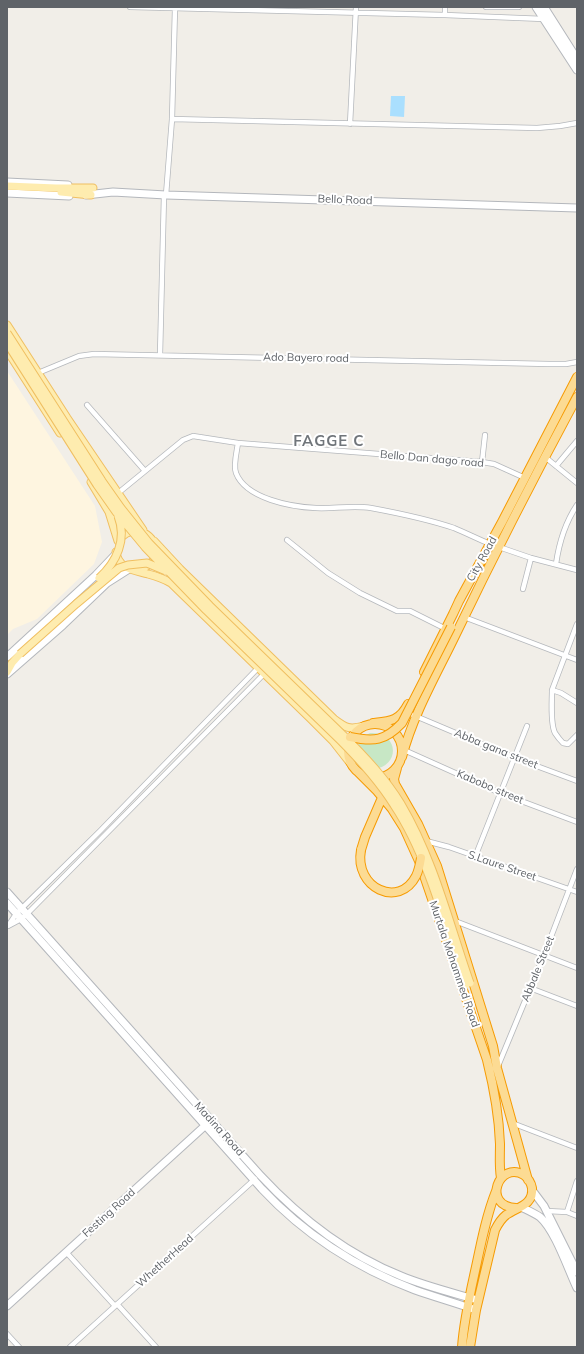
<!DOCTYPE html>
<html>
<head>
<meta charset="utf-8">
<style>
	body { margin:0 }
	#map { position:relative; width:584px; height:1354px; overflow:hidden; background:#f1eee8; font-family:Mulish,sans-serif }
	canvas { display:block }
	.frame { position:absolute; inset:0; border:8px solid #5f6368; pointer-events:none }
</style>
</head>
<body>
<div id="map">
<canvas width="584" height="1354"></canvas>
<div class="frame"></div>
</div>
<script>
const ctx = document.querySelector('canvas').getContext('2d');
ctx.lineJoin = 'round';
function fillPath(path, color) {
  ctx.fillStyle = color;
  ctx.fill(path, 'evenodd');
}
function trace(path, color, width, dash) {
  ctx.strokeStyle = color;
  ctx.lineWidth = width;
  ctx.lineCap = dash ? 'butt' : 'round';
  ctx.setLineDash(dash || []);
  ctx.stroke(path);
}
function label(font, color, halo, rows, align = 'center') {
  ctx.font = font + ' Mulish,sans-serif';
  ctx.lineWidth = 4;
  ctx.setLineDash([]);
  ctx.textBaseline = 'middle';
  ctx.strokeStyle = halo;
  ctx.fillStyle = color;
  for (const [text, x, y, turn = 0] of rows) {
    ctx.save();
    ctx.translate(x, y);
    ctx.rotate((+turn || 0) * Math.PI / 180);
    ctx.textAlign = isNaN(turn) ? turn : align;
    if (halo) ctx.strokeText(text, 0, 0);
    ctx.fillText(text, 0, 0);
    ctx.restore();
  }
}
fillPath(new Path2D(`
	M 7,371 L 95,506 L 102,542 L 94,564 L 37,619 L 13,629 L 7,635 Z`), '#fef5e0');
fillPath(new Path2D(`
	M 370,733 C 399,731 401,767 373,769 L 357,749 C 359,741 362,737 370,733 Z`), '#c7e7c5');
fillPath(new Path2D(`
	M 391,96 L 405,96 L 404,117 L 390,116 Z`), '#aadffe');
const street = new Path2D(`
	M 130,7 L 445,15 L 544,19
	M 486,7 L 519,7
	M 445,15 L 445,7
	M 172,119 L 537,128 L 560,126 L 577,123
	M 350,124 L 356,7
	M 166,195 L 172,119 L 175,8
	M 160,355 L 164,195
	M 38,373 L 79,356 L 94,354 L 549,364 L 566,364 L 577,362
	M 87,405 L 145,471
	M 238,443 C 237,451 233,465 236,473 C 246,499 292,507 316,508 C 334,509 353,505 371,508 C 398,513 427,519 454,528 C 466,533 478,539 490,544
	M 545,457 L 577,483
	M 482,462 L 485,435
	M 556,466 L 577,441
	M 117,494 L 183,440 L 193,436 L 238,443 L 482,462 L 494,464 L 525,478
	M 287,540 L 328,573 L 360,593 L 397,611 L 410,611 L 446,629
	M 499,547 L 531,558 L 577,570
	M 556,564 C 559,543 565,523 577,505
	M 523,589 L 531,558
	M 464,617 L 577,660
	M 577,624 L 552,690 C 552,701 550,723 555,733 C 557,736 560,740 563,743 L 568,744 L 577,735
	M 258,668 L 100,831 L 16,914 L 8,926 L 21,919 L 27,914 L 264,674
	M 552,690 L 561,693 L 577,703
	M 406,712 L 515,758 L 577,781
	M 404,750 L 500,793 L 577,822
	M 426,841 L 449,847 L 577,892
	M 475,857 L 527,726
	M 455,921 L 577,968
	M 530,988 L 577,1006
	M 498,1066 L 544,955 L 577,869
	M 512,1123 L 577,1148
	M 547,1211 L 567,1212 L 577,1216
	M 567,1212 L 577,1181
	M 66,1252 L 115,1306
	M 117,1304 L 156,1347
	M 7,1334 L 19,1347
	M 70,1347 L 255,1179`);
const secondary = new Path2D(`
	M 536,7 L 577,70
	M 544,7 L 577,59
	M 7,182 L 68,185
	M 7,193 L 69,196
	M 86,195 L 113,192 L 166,195 L 577,208
	M 7,657 L 96,575 L 115,555
	M 7,674 L 63,625 L 107,583 L 129,569
	M 7,892 L 260,1175 C 300,1218 346,1254 401,1276 C 425,1286 450,1292 474,1299
	M 7,903 L 262,1189 C 304,1234 357,1268 415,1290 C 435,1297 456,1303 476,1310
	M 532,1190 L 544,1206 L 577,1272
	M 521,1207 C 527,1210 534,1213 540,1217 C 555,1230 568,1269 577,1288
	M 7,1306 L 208,1123`);
const primary = new Path2D(`
	M 7,186 L 56,188 L 93,188
	M 61,192 L 91,195
	M 7,325 L 67,418 L 143,530
	M 7,350 L 60,433
	M 91,482 L 109,512 L 118,541
	M 119,540 C 131,524 154,531 156,551
	M 154,541 L 180,569 L 334,719 C 346,728 349,730 364,726
	M 116,552 C 118,569 134,570 148,574 C 156,576 164,579 171,583 L 311,719 L 333,741 L 351,764
	M 135,570 C 143,569 148,567 153,561
	M 7,672 L 12,663 L 20,654`);
const highway = new Path2D(`
	M 424,672 L 453,614 L 459,601 L 502,522 L 577,377
	M 373,723 C 391,721 399,721 408,704
	M348 751a27 27 0 1 1 54 0a27 27 0 1 1-54 0Z
	M 402,757 C 413,715 435,677 454,638 C 493,557 534,477 577,397
	M 397,768 L 394,779 L 395,784 L 418,824 L 437,866 L 493,1046 L 497,1068 L 528,1180
	M 355,769 L 377,791 L 392,809 L 404,828 L 419,861 L 487,1060 C 494,1088 499,1115 500,1144 C 500,1156 499,1167 501,1178
	M 361,850 L 365,837 L 384,793
	M 462,1347 C 464,1318 471,1290 477,1262 C 482,1238 487,1214 496,1191
	M 470,1347 L 476,1310 L 495,1230 C 498,1224 501,1219 506,1215 C 517,1207 534,1205 532,1188 C 531,1183 528,1178 524,1175 C 499,1160 481,1206 516,1208`);
trace(street, '#b5b8bc', 6);
trace(secondary, '#b4b7bc', 9);
trace(primary, '#f0bf61', 9);
trace(highway, '#f69b03', 10);
trace(street, '#fff', 4.5);
trace(secondary, '#fff', 7);
trace(primary, '#feecaf', 7);
trace(highway, '#fcdb93', 8);
const primaryBridge = new Path2D(`
	M 7,333 L 102,481 L 121,508 L 149,543 L 210,606 L 344,736 C 365,757 385,778 401,804 C 434,860 449,923 470,983
	M 7,343 L 97,485 L 116,512 L 145,547 L 206,610 L 340,740 C 360,760 379,781 394,805 C 428,856 446,927 465,986
	M 99,578 C 117,562 127,539 118,516
	M 20,654 L 76,604 L 119,568 L 128,565 L 147,563 L 166,571`);
const highwayBridge = new Path2D(`
	M 350,737 C 374,742 385,741 402,723 L 451,627
	M 361,850 C 354,888 399,909 416,876 C 419,870 420,864 421,858`);
trace(primaryBridge, '#f0bf61', 9, []);
trace(highwayBridge, '#f69b03', 10, []);
trace(primaryBridge, '#feecaf', 7);
trace(highwayBridge, '#fcdb93', 8);
label('11px', '#5f6368', '#fff', [
	["Bello Road",345,200,2],
	["Ado Bayero road",306,358,1],
	["Bello Dan dago road",432,459,5],
	["City Road",482,559,-61],
	["Abba gana street",496,749,22],
	["Kabobo street",490,787,23],
	["S.Laure Street",502,866,19],
	["Murtala Mohammed Road",454,964,71],
	["Abbale Street",538,969,-68],
	["Madina Road",219,1129,48],
	["Festing Road",109,1213,-42],
	["WhetherHead",165,1261,-42]
]);
ctx.letterSpacing = '1px';
label('bold 15px', '#70757a', '#fff', [
	["FAGGE C",329,441]
]);
ctx.letterSpacing = '0px';
</script>
</body>
</html>
